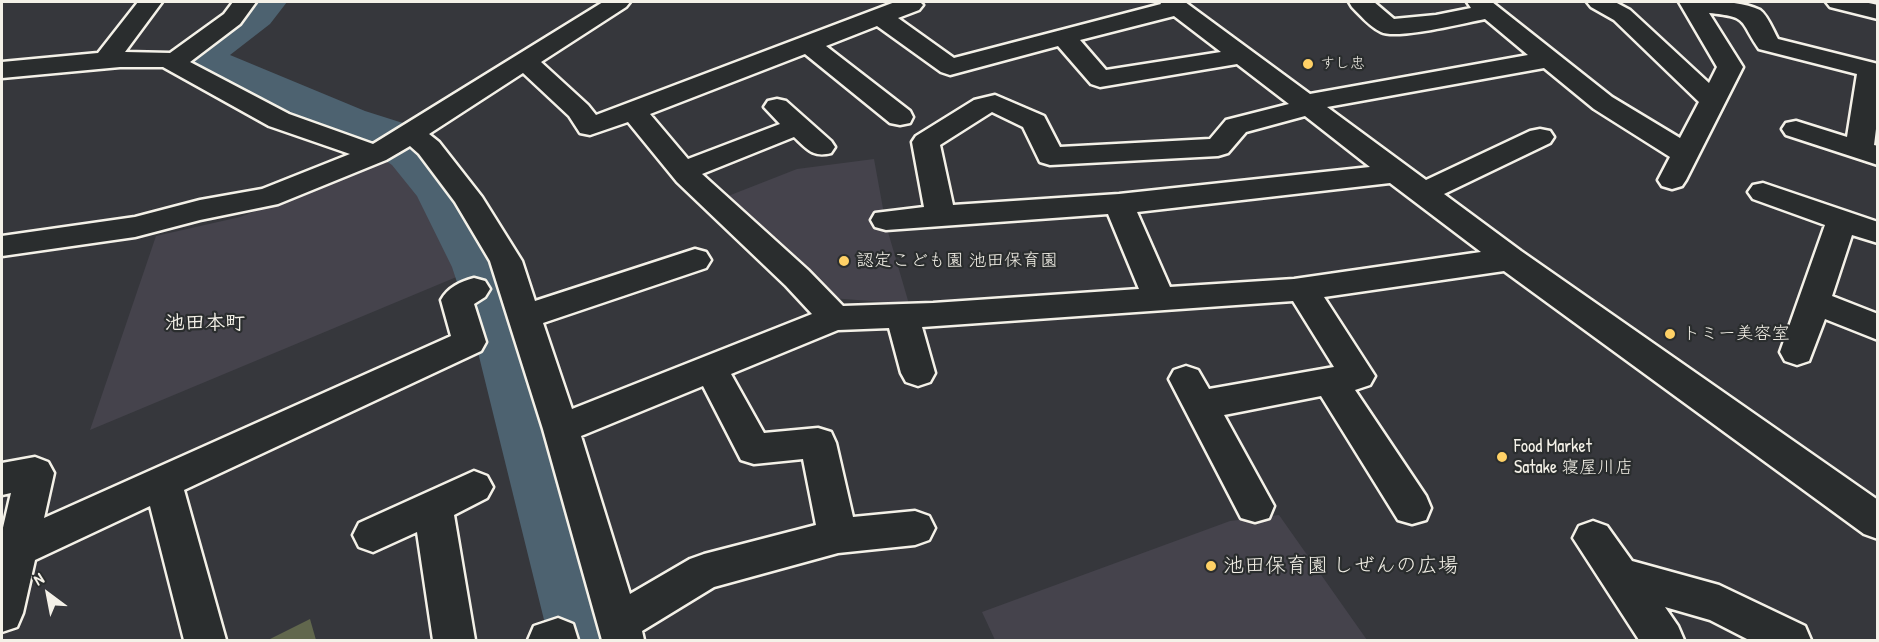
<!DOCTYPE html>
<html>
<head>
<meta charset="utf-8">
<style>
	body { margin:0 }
	#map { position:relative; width:1879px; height:642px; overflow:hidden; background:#36373c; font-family:"Patrick Hand",sans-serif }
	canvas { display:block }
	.frame { position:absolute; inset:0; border:3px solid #f4f1e8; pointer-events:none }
	.north { position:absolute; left:18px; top:564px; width:60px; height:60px; -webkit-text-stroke:4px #2a2d2e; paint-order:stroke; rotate:328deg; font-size:16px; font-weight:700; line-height:24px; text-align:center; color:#f4f1e8 }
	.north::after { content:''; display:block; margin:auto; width:21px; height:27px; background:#f4f1e8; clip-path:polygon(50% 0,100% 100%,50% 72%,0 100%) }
</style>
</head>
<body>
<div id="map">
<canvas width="1879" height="642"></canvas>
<div class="frame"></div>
<div class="north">N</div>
</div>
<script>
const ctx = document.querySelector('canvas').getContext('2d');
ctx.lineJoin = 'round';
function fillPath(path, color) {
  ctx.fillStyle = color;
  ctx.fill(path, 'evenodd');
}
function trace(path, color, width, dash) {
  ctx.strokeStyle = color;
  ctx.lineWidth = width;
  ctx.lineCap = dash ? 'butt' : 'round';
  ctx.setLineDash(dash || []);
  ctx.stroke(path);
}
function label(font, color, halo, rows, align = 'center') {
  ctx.font = font + ' "Patrick Hand","Klee One",sans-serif';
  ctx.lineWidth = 4.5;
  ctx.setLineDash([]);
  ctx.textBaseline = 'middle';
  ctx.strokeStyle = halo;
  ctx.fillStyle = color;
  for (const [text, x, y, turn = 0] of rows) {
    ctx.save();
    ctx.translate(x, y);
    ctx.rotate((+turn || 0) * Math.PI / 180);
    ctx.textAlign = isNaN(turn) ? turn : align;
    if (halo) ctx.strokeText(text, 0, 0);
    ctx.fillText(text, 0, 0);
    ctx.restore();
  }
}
fillPath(new Path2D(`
	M 393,150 L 416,166 L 478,268 L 90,430 L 156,236 L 240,217 L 317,188 Z
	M 874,159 L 886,225 L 909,304 L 831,298 L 723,198 L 797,169 Z
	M 1279,515 L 1367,640 L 995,640 L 982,612 L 1230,521 Z`), '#45434c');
fillPath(new Path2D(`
	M 310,619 L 316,640 L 268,640 Z`), '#61674d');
fillPath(new Path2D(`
	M 238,2 L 287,2 L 270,24 L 230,55 L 365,111 L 406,124 L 432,141 L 464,176 L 514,267 L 538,328 L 633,640 L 549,640 L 472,328 L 452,267 L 417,196 L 392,165 L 368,148 L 327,135 L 183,72 C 180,67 174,61 176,55 C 182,35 223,16 238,2 Z`), '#4d6270');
const minor = new Path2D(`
	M 138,2 L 162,2 L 125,52 L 170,53 L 224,14 L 233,2 L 256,2 L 240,24 L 190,62 L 289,114 L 373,144 L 603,2 L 630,2 L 626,7 L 541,62 L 588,105 L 596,115 L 895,2 L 920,2 L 923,5 L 919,10 L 898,18 L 954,58 L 1161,4 L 1160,2 L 1185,2 L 1310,94 L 1528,55 L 1485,19 C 1465,23 1396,40 1381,32 C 1370,27 1360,15 1352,7 L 1349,2 L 1374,2 L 1394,19 L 1436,15 L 1471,8 L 1467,2 L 1492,2 L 1612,97 L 1680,138 L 1699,102 L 1614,20 L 1591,7 L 1587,2 L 1615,2 L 1630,10 L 1709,83 L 1717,67 L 1679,2 C 1702,0 1740,0 1760,10 C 1768,16 1773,30 1778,39 L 1878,64 L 1878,113 L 1874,145 L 1878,146 L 1878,165 L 1786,135 L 1782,129 L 1786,123 L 1796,121 L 1847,137 L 1857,74 L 1759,49 C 1739,20 1749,17 1709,13 L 1743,67 L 1686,180 L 1682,186 L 1672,189 L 1662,186 L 1658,180 L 1670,157 L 1594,109 L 1544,68 L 1327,107 L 1426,180 L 1530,131 L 1540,129 L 1550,131 L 1554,137 L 1550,143 L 1444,194 L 1521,251 L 1878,500 L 1878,539 L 1864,534 L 1504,271 L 1324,297 L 1375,376 L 1370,385 L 1355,390 L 1426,496 L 1431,508 L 1426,520 L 1412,524 L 1398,520 L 1321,396 L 1224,415 L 1274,506 L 1269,518 L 1255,522 L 1241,518 L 1169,379 L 1174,370 L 1186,366 L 1198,370 L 1209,389 L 1334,367 L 1293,301 L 922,327 L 935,373 L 930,382 L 918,386 L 906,382 L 901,373 L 889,328 L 838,330 L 731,374 L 764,433 L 818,428 L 831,432 L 836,443 L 853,517 L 915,511 L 929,516 L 935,528 L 929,540 L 915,545 L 838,553 L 714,587 L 642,631 L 644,640 L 602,640 L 543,429 L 490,261 L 455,202 L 419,154 L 410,146 L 386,160 L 278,204 L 200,220 L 135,237 L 2,256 L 2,236 L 135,217 L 200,200 L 262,189 L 350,154 L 269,126 L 163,67 L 120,67 L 2,78 L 2,62 L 98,53 ZM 1174,16 L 1221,52 L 1106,70 L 1080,40 ZM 877,26 L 941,72 L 950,75 L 1058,46 L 1091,84 L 1100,87 L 1237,64 L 1289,104 L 1226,120 L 1210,139 L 1060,147 L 1044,116 L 995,95 L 974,100 L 916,136 L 912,142 L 924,207 L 875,213 L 871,220 L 875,227 L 886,230 L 1108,214 L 1139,289 L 933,303 L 843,306 L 808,270 L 702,174 L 794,137 C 807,149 813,158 831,153 L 835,147 L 831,141 L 786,101 L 777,99 L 768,101 L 764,107 L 780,124 L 688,159 L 650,114 L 805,54 L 890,123 L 900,125 L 910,123 L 913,117 L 910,111 L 826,46 ZM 523,73 L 569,116 L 580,133 L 590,135 L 628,122 L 677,182 L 786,286 L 812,314 L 572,409 L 543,323 L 706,268 L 711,260 L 706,252 L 695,249 L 535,301 L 522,261 L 482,197 L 439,142 L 429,134 ZM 992,112 L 1023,127 L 1040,162 L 1050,165 L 1218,156 L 1228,153 L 1246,132 L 1305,116 L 1370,167 L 1119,194 L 953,205 L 940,145 ZM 1390,183 L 1481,252 L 1294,279 L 1170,287 L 1137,212 ZM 703,386 L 741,460 L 754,464 L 803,459 L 816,525 L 704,554 L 690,559 L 630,594 L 581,436 Z
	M 1826,2 L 1864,2 L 1878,5 L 1878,19 L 1830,7 Z
	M 1763,183 L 1878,222 L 1878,243 L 1852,235 L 1832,296 L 1878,314 L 1878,340 L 1825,319 L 1809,361 L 1797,365 L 1785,361 L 1780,352 L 1825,225 L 1753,199 L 1748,192 L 1753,185 Z
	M 474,278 L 485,281 L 490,289 L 485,297 L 474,304 L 486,342 L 481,351 L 184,490 L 226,640 L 184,640 L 150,506 L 35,560 L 23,613 L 17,627 L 2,632 L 2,532 L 11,493 L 2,495 L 2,463 L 35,457 L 48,462 L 54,473 L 44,518 L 451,336 L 441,300 C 448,287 460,282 474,278 Z
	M 474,471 L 487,476 L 493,487 L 487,498 L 454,515 L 475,640 L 433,640 L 417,532 L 373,552 L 359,547 L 353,535 L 359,523 Z
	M 1593,521 L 1607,526 L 1632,561 L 1719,585 L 1805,626 L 1811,640 L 1749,640 L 1710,620 L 1665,607 L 1678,626 L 1684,640 L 1639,640 L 1573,538 L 1579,526 Z
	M 558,618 L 573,624 L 578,640 L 528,640 L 534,626 Z`);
trace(minor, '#f4f1e8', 5);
fillPath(minor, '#2a2d2e');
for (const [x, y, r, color] of [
	[1308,64,6,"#ffd166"],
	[844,261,6,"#ffd166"],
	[1670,334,6,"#ffd166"],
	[1502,457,6,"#ffd166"],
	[1211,566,6,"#ffd166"]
]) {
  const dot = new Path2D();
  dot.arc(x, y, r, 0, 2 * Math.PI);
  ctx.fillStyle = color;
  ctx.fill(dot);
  trace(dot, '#2a2d2e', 2);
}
label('15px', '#f4f1e8', '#2a2d2e', [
	["すし忠",1320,64]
], 'left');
label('18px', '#f4f1e8', '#2a2d2e', [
	["認定こども園 池田保育園",856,261],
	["トミー美容室",1682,334],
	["Food Market",1514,447],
	["Satake 寝屋川店",1514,468]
], 'left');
label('bold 20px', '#f4f1e8', '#2a2d2e', [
	["池田本町",205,324]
]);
label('21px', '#f4f1e8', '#2a2d2e', [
	["池田保育園 しぜんの広場",1223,566]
], 'left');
</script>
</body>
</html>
